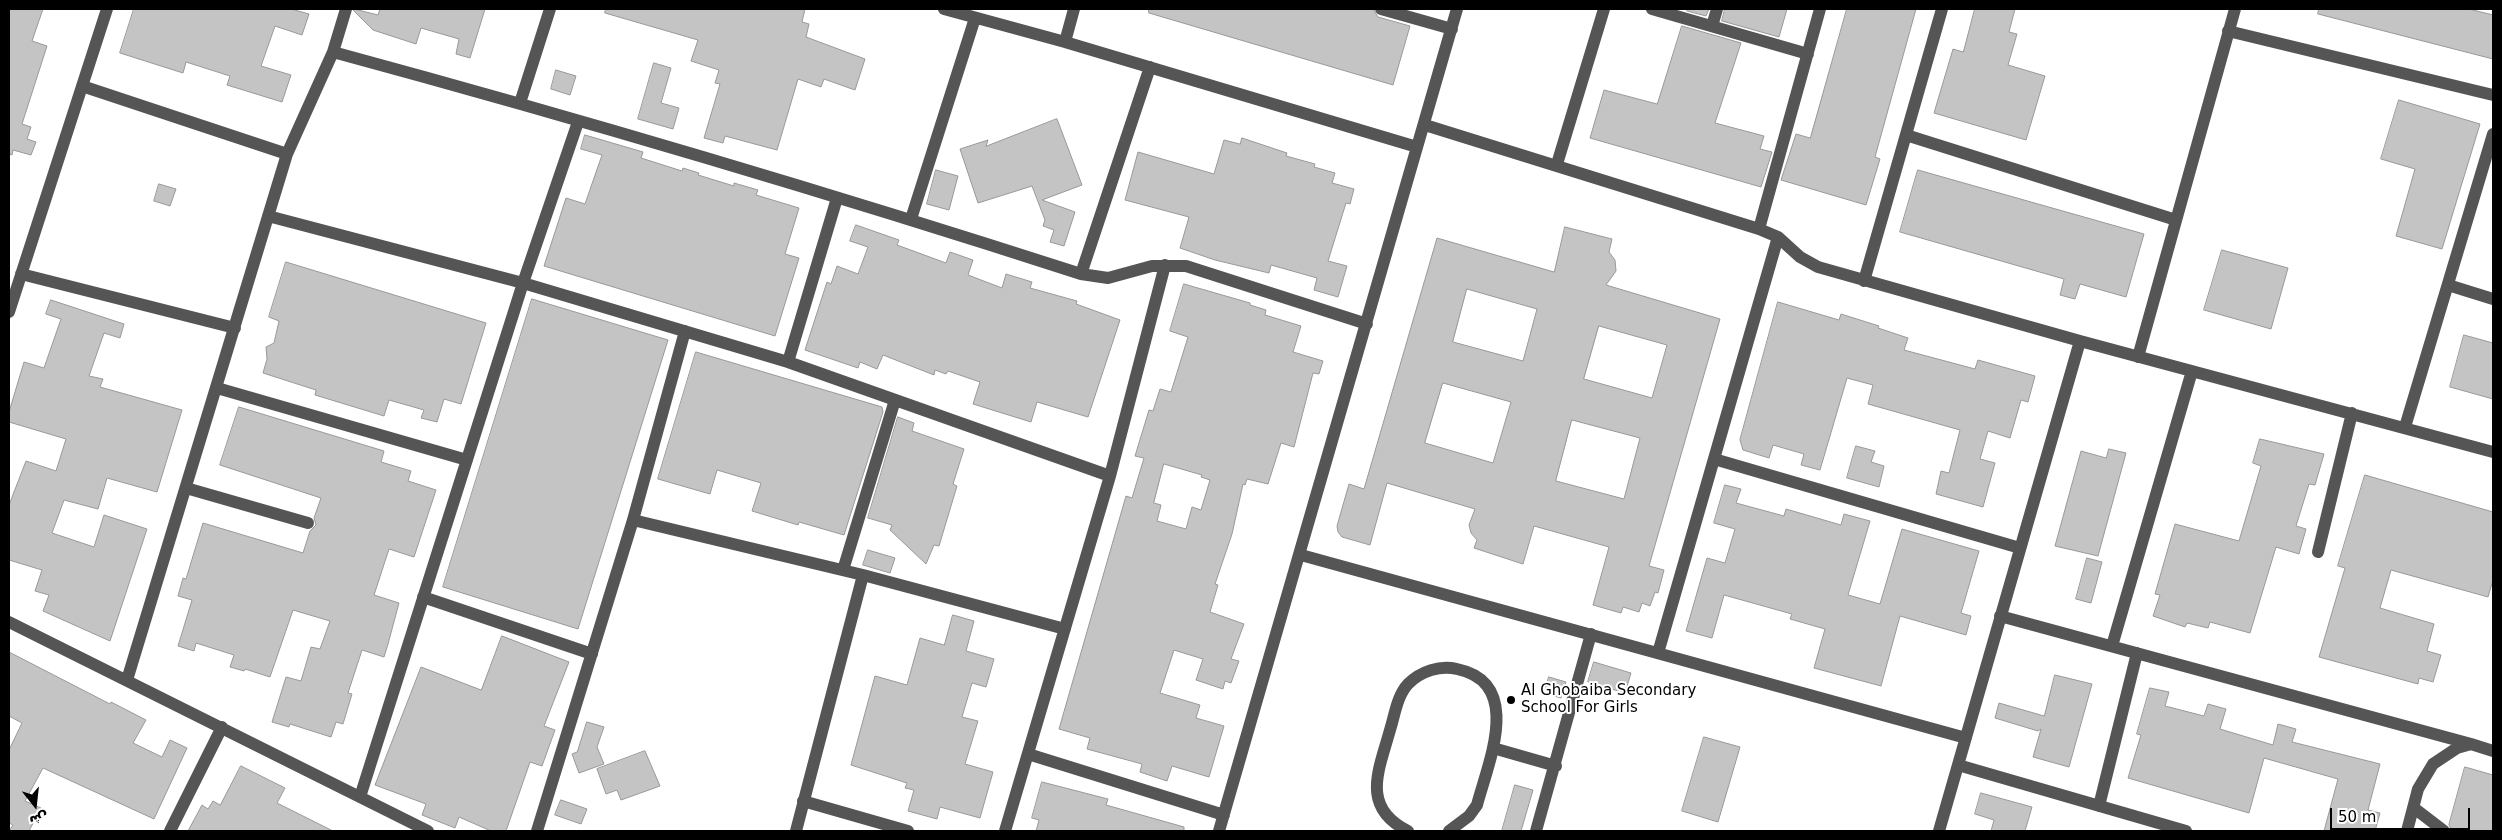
<!DOCTYPE html>
<html>
<head>
<meta charset="utf-8">
<style>
	body { margin:0 }
	#map { position:relative; width:2502px; height:840px; overflow:hidden; background:#fff; font-family:"DejaVu Sans","Noto Sans Arabic",sans-serif }
	canvas { display:block }
	.frame { position:absolute; inset:0; border:10px solid #000; pointer-events:none }
	.north { position:absolute; left:10px; top:780px; width:50px; height:50px; -webkit-text-stroke:4px #fff; paint-order:stroke; rotate:164deg; font-size:14px; font-weight:700; line-height:20px; text-align:center; color:#000 }
	.north::after { content:''; display:block; margin:auto; width:18px; height:22px; background:#000; clip-path:polygon(50% 0,100% 100%,50% 72%,0 100%) }
	.scale { position:absolute; left:2330px; top:808px; width:140px; height:22px; box-sizing:border-box; border:2px solid #000; border-top:0; padding-left:6px; font-size:15px; line-height:18px; white-space:nowrap; color:#000; -webkit-text-stroke:4px #fff; paint-order:stroke }
</style>
</head>
<body>
<div id="map">
<canvas width="2502" height="840"></canvas>
<div class="frame"></div>
<div class="north">ش</div>
<div class="scale">50 m</div>
</div>
<script>
const ctx = document.querySelector('canvas').getContext('2d');
ctx.lineJoin = 'round';
function fillPath(path, color) {
  ctx.fillStyle = color;
  ctx.fill(path, 'evenodd');
}
function trace(path, color, width, dash) {
  ctx.strokeStyle = color;
  ctx.lineWidth = width;
  ctx.lineCap = dash ? 'butt' : 'round';
  ctx.setLineDash(dash || []);
  ctx.stroke(path);
}
function label(font, color, halo, rows, align = 'center') {
  ctx.font = font + ' "DejaVu Sans",sans-serif';
  ctx.lineWidth = 4;
  ctx.setLineDash([]);
  ctx.textBaseline = 'middle';
  ctx.strokeStyle = halo;
  ctx.fillStyle = color;
  for (const [text, x, y, turn = 0] of rows) {
    ctx.save();
    ctx.translate(x, y);
    ctx.rotate((+turn || 0) * Math.PI / 180);
    ctx.textAlign = isNaN(turn) ? turn : align;
    if (halo) ctx.strokeText(text, 0, 0);
    ctx.fillText(text, 0, 0);
    ctx.restore();
  }
}
const building = new Path2D(`
	M 9,9 L 43,9 L 32,41 L 47,46 L 22,124 L 31,127 L 27,139 L 36,142 L 31,155 L 13,150 L 12,155 L 9,154 Z
	M 134,9 L 291,9 L 309,14 L 302,35 L 275,26 L 261,66 L 291,75 L 282,102 L 227,85 L 230,76 L 186,62 L 183,73 L 120,53 Z
	M 354,9 L 378,15 L 380,9 L 485,9 L 470,58 L 456,54 L 459,39 L 421,28 L 416,44 L 373,30 L 354,11 Z
	M 606,9 L 805,9 L 802,22 L 809,24 L 806,37 L 865,59 L 855,90 L 824,79 L 821,87 L 798,79 L 777,150 L 725,136 L 723,143 L 704,138 L 720,84 L 715,83 L 719,70 L 691,61 L 698,40 L 605,13 Z
	M 1149,9 L 1373,9 L 1378,17 L 1410,26 L 1393,85 L 1149,13 Z
	M 1688,9 L 1709,9 L 1706,16 L 1687,11 Z
	M 1725,9 L 1787,9 L 1779,37 L 1722,21 Z
	M 1847,9 L 1916,9 L 1875,157 L 1880,159 L 1866,205 L 1781,180 L 1796,134 L 1810,138 Z
	M 1975,9 L 2015,9 L 2009,32 L 2017,34 L 2008,65 L 2045,76 L 2026,140 L 1934,113 L 1953,49 L 1963,52 Z
	M 2319,9 L 2469,9 L 2493,15 L 2493,59 L 2318,14 Z
	M 1682,26 L 1741,43 L 1715,123 L 1764,136 L 1760,149 L 1772,152 L 1761,187 L 1590,138 L 1604,90 L 1657,104 Z
	M 654,63 L 671,68 L 661,103 L 679,108 L 673,129 L 638,119 Z
	M 556,70 L 576,76 L 570,95 L 551,89 Z
	M 2399,100 L 2480,124 L 2442,249 L 2396,236 L 2415,169 L 2381,159 Z
	M 1057,119 L 1082,185 L 1042,200 L 1075,212 L 1064,246 L 1050,242 L 1054,230 L 1043,226 L 1045,220 L 1032,186 L 978,203 L 960,149 L 988,140 L 986,146 Z
	M 585,135 L 643,152 L 641,158 L 682,171 L 683,168 L 699,173 L 698,175 L 734,186 L 734,183 L 758,190 L 756,195 L 799,208 L 785,254 L 799,258 L 775,336 L 544,266 L 566,198 L 585,204 L 602,155 L 581,149 Z
	M 1242,138 L 1287,153 L 1286,156 L 1315,164 L 1314,167 L 1335,173 L 1332,183 L 1354,189 L 1350,204 L 1346,203 L 1328,261 L 1347,266 L 1338,297 L 1314,290 L 1317,278 L 1271,265 L 1269,273 L 1215,260 L 1180,248 L 1189,217 L 1125,200 L 1138,152 L 1214,174 L 1224,140 L 1240,144 Z
	M 936,170 L 958,176 L 949,210 L 927,204 Z
	M 1918,170 L 2144,234 L 2126,297 L 2080,284 L 2075,299 L 2060,295 L 2064,279 L 1900,232 Z
	M 159,184 L 176,189 L 170,206 L 154,201 Z
	M 856,225 L 899,240 L 897,245 L 946,263 L 950,252 L 973,260 L 968,275 L 1002,288 L 1006,274 L 1032,282 L 1030,288 L 1077,301 L 1076,304 L 1120,320 L 1088,417 L 1037,402 L 1031,422 L 973,404 L 980,382 L 948,371 L 946,374 L 935,370 L 934,375 L 883,355 L 877,369 L 860,362 L 858,368 L 805,350 L 827,282 L 831,284 L 837,266 L 858,274 L 868,247 L 850,241 Z
	M 1565,227 L 1612,239 L 1609,252 L 1615,260 L 1616,271 L 1606,285 L 1720,319 L 1649,566 L 1664,570 L 1658,593 L 1655,592 L 1650,606 L 1642,603 L 1639,612 L 1623,607 L 1621,613 L 1593,605 L 1609,547 L 1534,526 L 1523,564 L 1474,548 L 1477,540 L 1471,533 L 1469,525 L 1475,509 L 1387,483 L 1370,545 L 1342,537 L 1338,532 L 1337,526 L 1349,484 L 1364,489 L 1437,238 L 1554,272 ZM 1467,289 L 1537,309 L 1523,361 L 1453,342 ZM 1599,326 L 1667,345 L 1652,398 L 1584,379 ZM 1443,383 L 1511,402 L 1493,463 L 1425,443 ZM 1572,420 L 1640,438 L 1624,499 L 1556,481 Z
	M 2222,250 L 2288,268 L 2271,329 L 2204,310 Z
	M 286,262 L 486,323 L 461,404 L 444,399 L 437,422 L 421,418 L 424,410 L 389,400 L 384,416 L 315,395 L 316,390 L 263,373 L 267,359 L 266,347 L 274,343 L 279,321 L 269,317 Z
	M 1184,284 L 1250,303 L 1250,305 L 1266,310 L 1265,315 L 1301,326 L 1293,352 L 1323,361 L 1319,374 L 1313,373 L 1294,447 L 1281,443 L 1268,484 L 1247,479 L 1245,485 L 1243,484 L 1232,534 L 1215,584 L 1218,585 L 1210,612 L 1244,624 L 1231,659 L 1239,661 L 1231,683 L 1225,681 L 1223,689 L 1196,680 L 1203,659 L 1174,650 L 1160,693 L 1200,705 L 1196,718 L 1224,726 L 1209,777 L 1172,766 L 1167,781 L 1140,772 L 1142,764 L 1087,749 L 1090,738 L 1059,729 L 1126,496 L 1132,498 L 1144,458 L 1135,456 L 1149,410 L 1153,411 L 1160,389 L 1171,392 L 1188,337 L 1170,331 ZM 1164,464 L 1202,475 L 1201,477 L 1210,480 L 1201,510 L 1192,507 L 1186,529 L 1157,521 L 1161,505 L 1154,503 Z
	M 532,299 L 668,340 L 578,629 L 443,587 Z
	M 51,300 L 124,324 L 120,338 L 104,333 L 89,376 L 103,379 L 100,387 L 182,410 L 157,492 L 107,478 L 98,509 L 64,500 L 52,533 L 94,547 L 104,515 L 147,529 L 110,641 L 43,611 L 49,595 L 35,591 L 42,570 L 9,560 L 9,505 L 26,461 L 56,471 L 66,439 L 9,422 L 9,412 L 24,362 L 44,368 L 61,319 L 46,314 Z
	M 1778,302 L 1839,320 L 1841,314 L 1879,326 L 1878,328 L 1908,338 L 1904,350 L 1975,369 L 1978,360 L 2035,376 L 2028,402 L 2021,400 L 2010,438 L 1988,431 L 1980,459 L 1995,463 L 1983,507 L 1936,494 L 1941,471 L 1949,473 L 1960,430 L 1868,404 L 1873,385 L 1847,378 L 1820,470 L 1801,465 L 1804,454 L 1773,445 L 1769,458 L 1743,450 L 1740,440 Z
	M 2464,335 L 2493,343 L 2493,399 L 2450,387 Z
	M 696,352 L 882,407 L 883,412 L 844,535 L 799,522 L 798,525 L 752,511 L 761,483 L 717,470 L 710,494 L 658,479 Z
	M 239,407 L 384,451 L 381,462 L 411,471 L 408,481 L 436,490 L 414,557 L 389,549 L 374,595 L 399,603 L 388,644 L 384,657 L 362,650 L 348,693 L 352,694 L 343,724 L 336,722 L 331,737 L 290,724 L 289,727 L 272,722 L 286,677 L 301,681 L 311,647 L 320,649 L 330,621 L 293,610 L 270,677 L 245,669 L 244,671 L 230,667 L 234,655 L 196,643 L 194,651 L 178,646 L 192,600 L 178,596 L 183,578 L 186,579 L 203,523 L 303,553 L 310,531 L 316,525 L 314,518 L 321,498 L 220,465 Z
	M 898,417 L 914,423 L 912,431 L 964,449 L 953,484 L 957,486 L 939,546 L 934,545 L 926,564 L 890,530 L 892,525 L 868,518 Z
	M 2260,439 L 2324,454 L 2315,485 L 2309,484 L 2296,526 L 2306,529 L 2299,554 L 2276,547 L 2250,633 L 2210,622 L 2208,628 L 2187,623 L 2185,627 L 2153,616 L 2160,595 L 2155,594 L 2175,524 L 2239,541 L 2261,466 L 2253,463 Z
	M 1856,446 L 1875,451 L 1871,462 L 1884,466 L 1879,487 L 1847,478 Z
	M 2109,449 L 2126,453 L 2098,556 L 2055,546 L 2081,451 L 2106,458 Z
	M 2365,475 L 2493,512 L 2493,580 L 2488,597 L 2391,570 L 2380,608 L 2434,624 L 2427,651 L 2441,655 L 2433,682 L 2419,678 L 2418,684 L 2319,657 L 2345,568 L 2338,566 Z
	M 1725,485 L 1741,489 L 1736,503 L 1784,516 L 1786,509 L 1841,525 L 1844,514 L 1870,521 L 1848,595 L 1880,604 L 1902,529 L 1979,551 L 1961,613 L 1971,616 L 1966,635 L 1900,616 L 1881,686 L 1814,668 L 1825,629 L 1790,619 L 1792,614 L 1724,595 L 1712,638 L 1686,631 L 1707,558 L 1725,563 L 1735,529 L 1714,523 Z
	M 868,550 L 895,558 L 890,573 L 863,565 Z
	M 2087,558 L 2102,562 L 2091,603 L 2076,599 Z
	M 953,615 L 974,621 L 966,651 L 994,659 L 986,687 L 972,683 L 962,717 L 978,721 L 965,764 L 993,772 L 980,818 L 940,807 L 937,819 L 908,811 L 914,790 L 905,788 L 907,783 L 851,765 L 875,676 L 907,685 L 920,638 L 944,645 Z
	M 502,636 L 569,662 L 544,726 L 555,730 L 542,766 L 530,762 L 506,831 L 491,831 L 459,817 L 455,828 L 422,815 L 426,804 L 375,785 L 421,667 L 481,690 Z
	M 9,652 L 110,704 L 111,702 L 146,720 L 133,743 L 162,757 L 170,740 L 187,748 L 154,819 L 43,768 L 25,801 L 41,808 L 29,831 L 9,831 L 13,825 L 9,823 L 9,750 L 22,723 L 9,716 Z
	M 1594,662 L 1631,673 L 1625,693 L 1588,682 Z
	M 2055,675 L 2092,684 L 2069,767 L 2033,757 L 2041,729 L 2038,731 L 1995,718 L 1999,703 L 2044,716 Z
	M 1549,677 L 1566,682 L 1561,698 L 1544,693 Z
	M 2150,688 L 2169,692 L 2165,706 L 2204,716 L 2208,704 L 2226,709 L 2220,729 L 2273,745 L 2278,724 L 2296,729 L 2292,742 L 2380,764 L 2368,810 L 2380,813 L 2375,831 L 2324,831 L 2338,779 L 2264,758 L 2249,813 L 2128,778 L 2141,735 L 2137,734 Z
	M 587,722 L 604,727 L 597,747 L 604,764 L 579,773 L 572,754 L 577,752 Z
	M 1704,737 L 1740,747 L 1718,822 L 1682,811 Z
	M 645,751 L 660,786 L 621,800 L 617,790 L 606,794 L 597,769 Z
	M 241,766 L 285,788 L 277,803 L 333,831 L 188,831 L 202,805 L 208,809 L 213,801 L 220,805 Z
	M 2465,767 L 2493,775 L 2493,831 L 2452,831 L 2449,825 Z
	M 1042,782 L 1108,799 L 1106,805 L 1184,827 L 1184,831 L 1036,831 L 1039,820 L 1032,818 Z
	M 1515,785 L 1533,790 L 1521,831 L 1502,831 Z
	M 1981,793 L 2032,807 L 2025,831 L 1991,831 L 1994,820 L 1975,814 Z
	M 561,800 L 587,809 L 581,824 L 555,815 Z`);
fillPath(building, '#c4c4c4');
trace(building, '#999', 1);
trace(new Path2D(`
	M 944,9 L 1065,42 L 1417,147
	M 1381,9 L 1452,29
	M 1652,9 L 1808,54
	M 1712,26 L 1717,9
	M 2228,31 L 2493,95
	M 1065,42 L 1074,9
	M 333,52 C 584,120 833,194 1081,274 L 1108,278 L 1152,266 L 1186,266 L 1367,324
	M 82,86 L 287,154
	M 520,103 L 550,9
	M 1425,125 L 1759,229 L 1778,237 L 1800,257 L 1818,267 L 2080,341 L 2493,452
	M 1906,135 L 2176,220
	M 1557,164 L 1604,9
	M 268,216 L 523,283 L 788,362 L 1110,476
	M 911,219 L 975,18
	M 1759,229 L 1820,9
	M 21,274 L 235,328
	M 1081,274 L 1150,67
	M 1864,281 L 1942,9
	M 2448,285 L 2493,299
	M 9,312 L 107,9
	M 2138,357 L 2235,9
	M 788,362 L 837,198
	M 217,388 L 467,460
	M 2405,427 L 2493,134
	M 1714,459 L 2020,548
	M 186,488 L 308,523
	M 633,520 L 863,575 L 1065,629
	M 2318,552 L 2352,413
	M 1301,555 L 1966,738
	M 843,570 L 895,400
	M 423,597 L 592,654
	M 2000,616 L 2471,744
	M 9,622 L 428,831
	M 2112,646 L 2192,371
	M 1658,653 L 1778,237
	M 127,680 L 287,154 L 333,52 L 346,9
	M 1493,748 L 1556,766
	M 1028,754 L 1224,815
	M 1958,765 L 2186,831
	M 360,797 L 523,283 L 578,122
	M 803,801 L 908,831
	M 2099,806 L 2137,653
	M 2414,808 L 2444,831
	M 170,831 L 222,727
	M 537,831 L 633,520 L 685,331
	M 796,831 L 863,575
	M 1005,831 L 1110,476 L 1165,265
	M 1219,831 L 1457,9
	M 1408,831 C 1360,807 1379,770 1390,730 C 1395,714 1397,696 1408,684 C 1421,671 1440,665 1457,669 C 1524,683 1488,763 1477,805 L 1469,816 L 1449,831
	M 1536,831 L 1591,634
	M 1939,831 L 2080,341
	M 2407,831 L 2418,789 L 2433,764 L 2457,748 L 2471,744 L 2493,751`), '#555', 12);
for (const [x, y, r, color] of [
	[1511,700,5,"#000"]
]) {
  const dot = new Path2D();
  dot.arc(x, y, r, 0, 2 * Math.PI);
  ctx.fillStyle = color;
  ctx.fill(dot);
  trace(dot, '#fff', 2);
}
label('15px', '#000', '#fff', [
	["Al Ghobaiba Secondary",1521,691],
	["School For Girls",1521,708]
], 'left');
</script>
</body>
</html>
